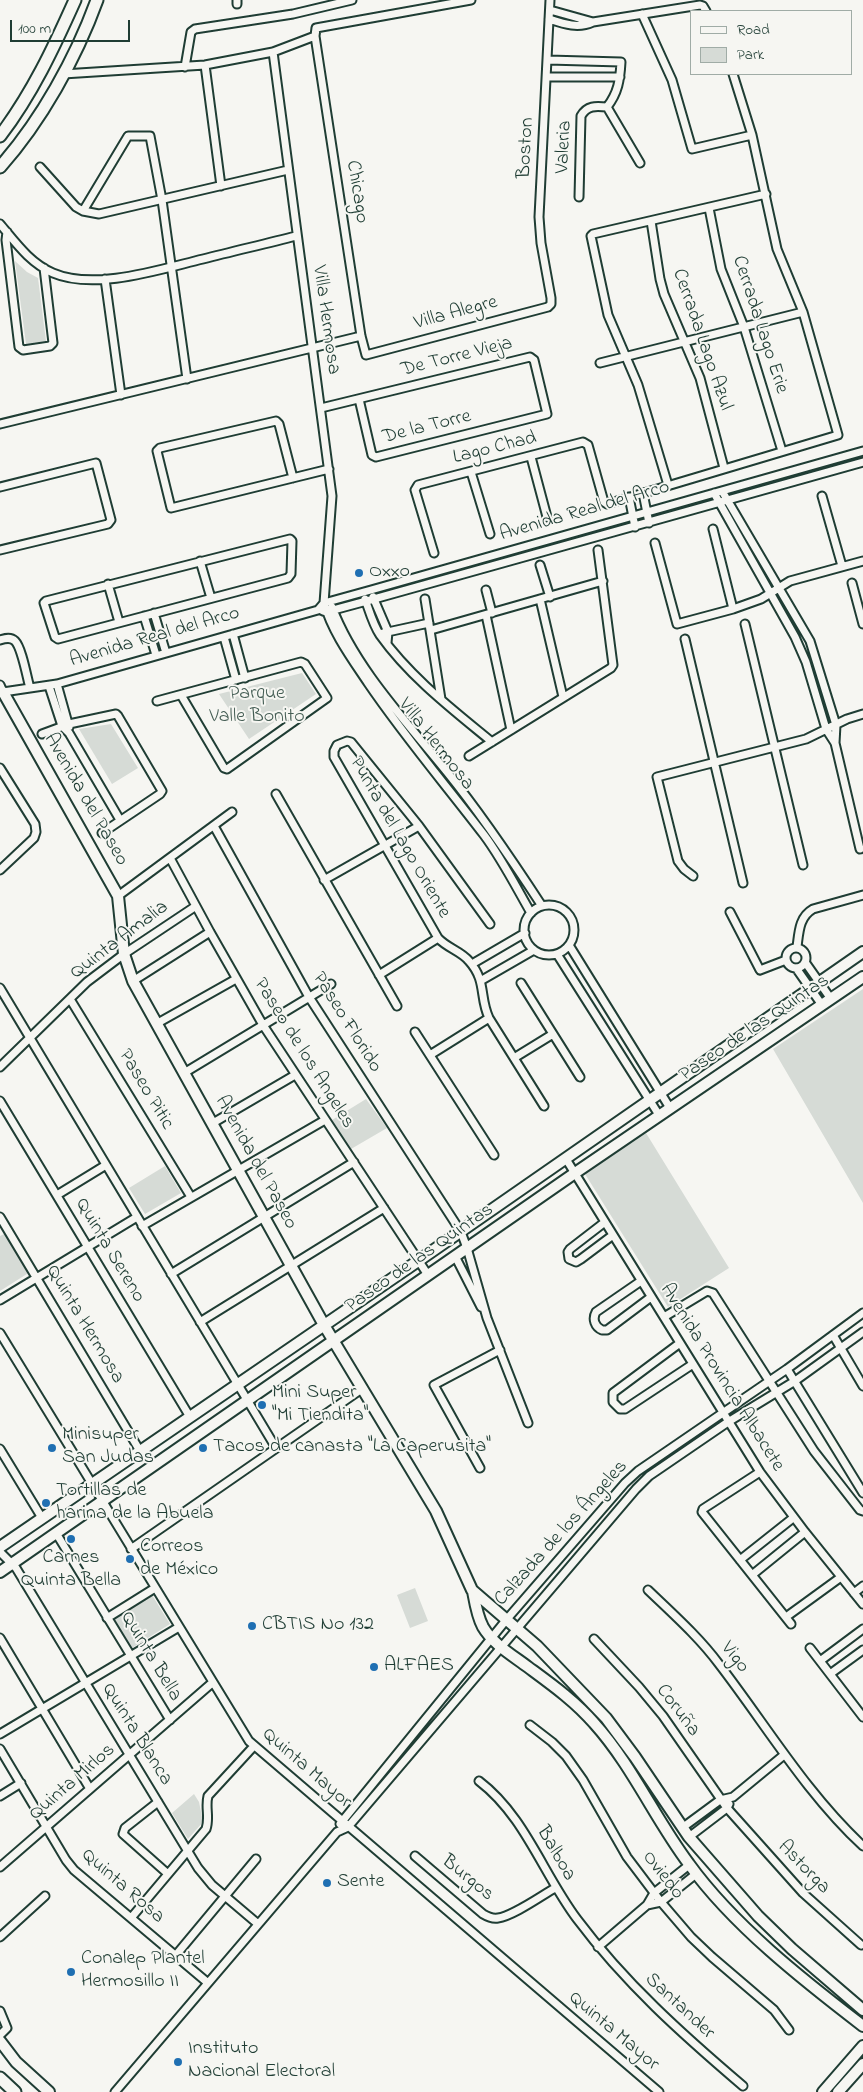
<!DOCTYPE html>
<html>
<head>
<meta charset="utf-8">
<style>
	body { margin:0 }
	#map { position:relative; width:863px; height:2092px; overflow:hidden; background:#f6f6f2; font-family:"Indie Flower",sans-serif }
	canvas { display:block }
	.legend { position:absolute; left:690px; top:10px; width:162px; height:65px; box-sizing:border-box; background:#f6f6f2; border:1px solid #a0aca6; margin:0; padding:6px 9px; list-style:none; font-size:15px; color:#1f3d34 }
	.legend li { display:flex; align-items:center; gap:10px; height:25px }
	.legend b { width:25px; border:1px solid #a0aca6 }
	.scale { position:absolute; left:10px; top:20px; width:120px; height:22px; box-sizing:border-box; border:2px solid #1f3d34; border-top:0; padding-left:6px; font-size:15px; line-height:18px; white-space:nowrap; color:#1f3d34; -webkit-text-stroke:4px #f6f6f2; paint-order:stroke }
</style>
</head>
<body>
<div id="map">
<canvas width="863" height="2092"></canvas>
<ul class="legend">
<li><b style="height:6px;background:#f6f6f2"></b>Road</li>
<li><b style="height:14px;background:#d6dbd6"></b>Park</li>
</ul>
<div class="scale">100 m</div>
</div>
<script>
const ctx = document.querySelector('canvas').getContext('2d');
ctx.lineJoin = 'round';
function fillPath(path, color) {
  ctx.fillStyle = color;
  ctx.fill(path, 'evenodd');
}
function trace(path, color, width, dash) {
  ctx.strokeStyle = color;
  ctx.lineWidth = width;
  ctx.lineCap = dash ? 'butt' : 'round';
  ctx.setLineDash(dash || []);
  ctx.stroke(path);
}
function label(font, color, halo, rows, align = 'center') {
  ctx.font = font + ' "Indie Flower",sans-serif';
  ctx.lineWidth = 4;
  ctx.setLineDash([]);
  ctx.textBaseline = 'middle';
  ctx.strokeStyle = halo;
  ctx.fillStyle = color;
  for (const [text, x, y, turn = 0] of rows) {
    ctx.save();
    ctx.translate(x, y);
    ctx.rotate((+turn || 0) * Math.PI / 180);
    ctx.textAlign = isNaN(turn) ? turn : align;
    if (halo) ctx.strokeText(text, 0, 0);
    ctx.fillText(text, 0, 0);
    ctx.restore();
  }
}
fillPath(new Path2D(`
	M 15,261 L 27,272 L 38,278 L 46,341 L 26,344 Z
	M 302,673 L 316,694 L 249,739 L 219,694 Z
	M 111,724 L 138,768 L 112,784 L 79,729 Z
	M 863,989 L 863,1203 L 773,1049 Z
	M 366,1099 L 387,1128 L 351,1149 L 332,1120 Z
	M 646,1133 L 729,1268 L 668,1307 L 585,1174 Z
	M 165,1166 L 181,1193 L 145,1214 L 129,1188 Z
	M 6,1233 L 30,1272 L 0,1291 L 0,1236 Z
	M 415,1588 L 428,1621 L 410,1628 L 397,1595 Z
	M 152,1595 L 170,1624 L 132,1648 L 114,1619 Z
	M 194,1794 L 199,1802 L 203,1822 L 188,1839 L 172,1813 Z`), '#d6dbd6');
const street = new Path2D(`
	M 471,0 L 316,28 L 315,36 L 361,336 L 366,355 L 548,307 L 551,304 L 551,298 L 541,243 L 539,217 L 550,0
	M 237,4 L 237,0
	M 550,10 L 593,22
	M 642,14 L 672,80 L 692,149 L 752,135
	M 549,19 C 564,24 578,29 593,22 L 700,5 L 703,6 L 706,11
	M 273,52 L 332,496 L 324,603 C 332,632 352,659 368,683 C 404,736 445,784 484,835 C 502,859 516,887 531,913
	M 548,60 L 621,62 C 620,80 618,93 607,107 C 596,106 587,105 581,116 L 579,197
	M 205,65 L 221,186
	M 185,67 L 191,32 L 195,29 L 293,14 L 352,0
	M 63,74 L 205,65 L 273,52 L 315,36
	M 547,77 L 620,77
	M 607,107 L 640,163
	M 40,167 L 76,207 L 83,211 L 99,214 L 288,170
	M 709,208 L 721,269 L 744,327 L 782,451
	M 83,211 L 128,136 L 150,136 L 162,200 L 187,379
	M 651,221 L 660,279 L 664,294 L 700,378 L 724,468
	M 0,224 C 16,243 30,263 53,273 C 95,291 161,269 203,259 C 234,251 265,244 296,236
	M 7,232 L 6,240 L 19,347 L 23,350 L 50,346 L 53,343 L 44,268
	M 105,279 L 121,395
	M 600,363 L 803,312
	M 321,408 L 530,357 L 534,360 L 547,414 L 376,457 L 372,455 L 359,399
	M 0,424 L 361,336
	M 531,457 L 547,517
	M 471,472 L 490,534
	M 293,478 L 279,424 L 276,421 L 160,448 L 157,451 L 171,508 L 329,469
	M 668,485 L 638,385 L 608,315 L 591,236 L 593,234 L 766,194
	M 0,487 L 96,463 L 111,520 L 108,524 L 0,550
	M 722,491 L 810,641 L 836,725 L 835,743
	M 643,493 L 649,523
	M 714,493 L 795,637 L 806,662 L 826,729 L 835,743 L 860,849
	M 822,496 L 842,566
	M 629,497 L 635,527
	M 713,529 L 733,609
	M 290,539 L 292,541 L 291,574 L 288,578 L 58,639 L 55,637 L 44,603 L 46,601 Z
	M 655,543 L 677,624 L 733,609 L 761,599 L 790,581 L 863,561
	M 434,553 L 415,490 L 418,485 L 583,442 L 588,445 L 604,502 L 607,504 L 838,435 L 803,312 L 777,249 L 752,135 L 733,74
	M 200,561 L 211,598
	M 540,565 L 550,597
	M 852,583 L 863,624
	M 108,584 L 119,622
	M 486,590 L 492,613
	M 373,597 L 388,632 L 387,643
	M 365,599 C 369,610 373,625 380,635 C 410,677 452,709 492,742
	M 425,599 L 441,699
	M 540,599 L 563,697
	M 332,607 C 355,668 407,722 447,772 C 482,815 512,860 542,906
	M 323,611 L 326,612 L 374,599 L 863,462
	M 154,613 L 166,653
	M 486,615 L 511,730
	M 144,616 L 156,655
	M 745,624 L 803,865
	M 431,630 L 603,581
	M 383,633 L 429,623
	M 233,634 L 245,678
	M 224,637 L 236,680
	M 685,639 L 743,883
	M 0,640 C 6,638 11,637 15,641 C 22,648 27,678 30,688
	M 57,684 L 69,727
	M 0,685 L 3,692 L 57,684 L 318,610 L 324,603 L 371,590 L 863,451
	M 49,686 L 62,726 L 69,733 L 120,820
	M 157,701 L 301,662 L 305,664 L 327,698 L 227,769 L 224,768 L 181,695
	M 42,734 L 69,724 L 116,714 L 118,716 L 162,791 L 160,794 L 102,833
	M 469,756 L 611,668 L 613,665 L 598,550
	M 0,768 L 35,824 L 36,832 L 34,838 L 0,870
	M 276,794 L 397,1006
	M 214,826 L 309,997 L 461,1232 L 467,1248 L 487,1318 L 528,1423
	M 170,858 L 210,932 L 263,1025 L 428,1275
	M 693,876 L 684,869 L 678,861 L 657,777 L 806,739 L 847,719 L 863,714
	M 324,880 L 419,826
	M 118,896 L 232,812
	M524 930a25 25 0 1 1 50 0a25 25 0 1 1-50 0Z
	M 730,912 L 760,970 L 786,960
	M 490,924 L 419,826 L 351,742 L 347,741 L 337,745 L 334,751 L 334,757 L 438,938 C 447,948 461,951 469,961 C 487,981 479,997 489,1018 L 544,1106
	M 569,945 L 670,1108
	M 797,947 C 799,932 799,917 813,909 L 863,895
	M786 958a10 10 0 1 1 20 0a10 10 0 1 1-20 0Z
	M 557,954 L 659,1115
	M 805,962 L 831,999
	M 472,964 L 525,933
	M 796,968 L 822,1005
	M 379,975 L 438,938
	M 482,980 L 534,950
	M 133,981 L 210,932
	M 521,983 L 580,1077
	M 0,988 L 276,1448
	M 70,999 L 191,1197
	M 156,1024 L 236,979
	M 415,1032 L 494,1155
	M 430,1055 L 489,1018
	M 514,1058 L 553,1034
	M 0,1067 L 87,982 L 124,954 L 196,906
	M 184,1073 L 331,984
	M 0,1101 L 190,1417
	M 213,1123 L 295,1075
	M 566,1159 L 760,1472 L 805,1532 L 863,1604
	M 57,1195 L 106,1165
	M 0,1217 L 140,1451
	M 605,1222 L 570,1249 L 568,1252 L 569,1259 L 576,1262 L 581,1259 L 613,1235
	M 142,1226 L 325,1120
	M 455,1256 L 481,1307
	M 171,1274 L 354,1162
	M 641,1281 L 596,1312 C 592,1319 595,1327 602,1330 L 607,1330 L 651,1297
	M 0,1300 L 137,1217
	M 664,1317 L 707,1291 L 713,1293 L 814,1451 L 860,1510 L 863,1511
	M 200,1322 L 384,1208
	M 0,1333 L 249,1741 L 659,2092
	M 833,1335 L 863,1386
	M 680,1343 L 613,1393 L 613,1402 L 620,1409 L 625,1409 L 693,1364
	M 787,1369 L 863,1493
	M 0,1449 L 42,1518
	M 480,1468 L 434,1385 L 500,1350
	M 760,1472 L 703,1509 L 702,1512 L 791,1624
	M 56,1533 L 170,1720
	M 131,1549 L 363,1388
	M 0,1552 L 16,1568 L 198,1868 L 212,1885 L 258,1924
	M 740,1560 L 793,1518
	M 752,1575 L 805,1532
	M 648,1590 C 673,1614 699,1637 719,1664 C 766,1725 806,1793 863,1846
	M 854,1593 L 863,1586
	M 786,1617 L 841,1577
	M 107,1618 L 155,1588
	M 0,1638 L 90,1789
	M 594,1639 L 639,1687 L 663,1716 L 727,1808 L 803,1893 L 861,1945
	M 810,1648 L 863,1717
	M 820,1661 L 863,1629
	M 830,1674 L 863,1650
	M 530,1725 L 552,1742 L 566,1756 L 583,1780 L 627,1857 L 661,1902 L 691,1937 L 712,1957 L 774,2010 L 789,2030
	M 0,1734 L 179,1627
	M 0,1749 L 66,1860 L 74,1870 L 208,1983
	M 479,1781 C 525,1816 543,1874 577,1919 C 625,1983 682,2034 743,2086
	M 0,1796 L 21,1783
	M 158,1802 L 125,1828 L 123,1834 L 168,1874
	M 340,1824 L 507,1619 L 625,1483 L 638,1471 L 787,1369 L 863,1313
	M 682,1828 L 720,1800 L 733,1797 L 784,1755
	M 689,1837 L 727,1808 L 729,1804
	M 415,1856 L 483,1914 C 488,1917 492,1919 498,1918 C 513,1916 541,1896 555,1888
	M 0,1867 L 212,1683
	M 647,1905 L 661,1902 L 696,1874
	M 131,1918 L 206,1829 C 210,1818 205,1807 208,1796 L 254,1746
	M 0,1937 L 45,1896
	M 598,1947 L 647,1905 L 654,1893 L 689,1865
	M 176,1955 L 256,1859
	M 0,2011 L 7,2028 L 0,2035
	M 115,2092 L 337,1832 L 348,1827 L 636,1489 L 649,1476 L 728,1422 L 795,1381 L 863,1332`);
const secondary = new Path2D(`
	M 0,692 L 3,692 L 118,896 L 124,954 L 133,981 L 324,1325 L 436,1511 L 472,1590 L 537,1646 L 606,1718 L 635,1757 L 689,1837 L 758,1916 L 792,1949 L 863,2010
	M 0,1547 L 418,1261 L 863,952
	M 0,1572 L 575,1173 L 863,977
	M 473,1591 C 475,1602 477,1616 483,1627 C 493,1644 512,1655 528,1667 C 551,1684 575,1701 594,1723 C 632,1765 655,1819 689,1864 C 733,1925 803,1980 863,2026
	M 0,2041 L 16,2062 L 49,2092
	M 823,2092 L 863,2046
	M 838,2092 L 863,2064`);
const primary = new Path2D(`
	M 0,136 C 32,94 54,47 75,0
	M 0,167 C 41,121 76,58 97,0
	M 0,2078 L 15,2092`);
trace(street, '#1f3d34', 11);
trace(secondary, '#1f3d34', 14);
trace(primary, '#1f3d34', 15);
trace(street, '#f6f6f2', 7);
trace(secondary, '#f6f6f2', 10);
trace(primary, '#f6f6f2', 11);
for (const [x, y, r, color] of [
	[359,573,5,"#1f6fb2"],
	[262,1405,5,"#1f6fb2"],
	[52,1448,5,"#1f6fb2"],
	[203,1448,5,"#1f6fb2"],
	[46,1503,5,"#1f6fb2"],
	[71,1539,5,"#1f6fb2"],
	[130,1559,5,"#1f6fb2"],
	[252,1626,5,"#1f6fb2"],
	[374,1667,5,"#1f6fb2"],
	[327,1883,5,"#1f6fb2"],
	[71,1972,5,"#1f6fb2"],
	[178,2062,5,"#1f6fb2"]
]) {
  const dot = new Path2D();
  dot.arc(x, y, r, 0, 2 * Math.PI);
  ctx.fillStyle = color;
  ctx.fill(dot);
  trace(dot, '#f6f6f2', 2);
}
label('20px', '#1f3d34', '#f6f6f2', [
	["Valeria",565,147,-87],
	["Boston",527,148,-87],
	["Chicago",356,192,81],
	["Villa Alegre",456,314,-15],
	["Villa Hermosa",325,320,82],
	["Cerrada Lago Erie",759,325,72],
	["Cerrada Lago Azul",701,340,71],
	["De Torre Vieja",457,358,-14],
	["De la Torre",427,428,-14],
	["Lago Chad",495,449,-14],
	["Avenida Real del Arco",585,512,-16],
	["Avenida Real del Arco",155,638,-16],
	["Villa Hermosa",435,745,52],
	["Avenida del Paseo",85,800,60],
	["Punta del Lago Oriente",399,838,60],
	["Quinta Amalia",120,941,-37],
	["Paseo Florido",346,1023,58],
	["Paseo de las Quintas",755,1029,-34],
	["Paseo de los Angeles",303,1054,58],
	["Paseo Pitic",145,1090,59],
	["Avenida del Paseo",255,1163,61],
	["Quinta Sereno",109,1251,59],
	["Paseo de las Quintas",420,1259,-35],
	["Quinta Hermosa",84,1325,59],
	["Avenida Provincia Albacete",721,1378,58],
	["Calzada de los Ángeles",562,1534,-48],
	["Quinta Bella",150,1657,59],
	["Vigo",734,1658,52],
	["Coruña",677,1711,53],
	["Quinta Blanca",136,1735,58],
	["Quinta Mayor",306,1769,41],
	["Quinta Mirlos",73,1783,-41],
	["Balboa",555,1854,60],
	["Astorga",803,1868,46],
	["Oviedo",662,1876,52],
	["Burgos",467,1879,39],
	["Quinta Rosa",122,1887,41],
	["Santander",679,2007,43],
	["Quinta Mayor",613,2032,40]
]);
label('20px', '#1f3d34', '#f6f6f2', [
	["Oxxo",369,573],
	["Mini Super",272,1394],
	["\"Mi Tiendita\"",272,1417],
	["Minisuper",62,1436],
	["San Judas",62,1459],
	["Tacos de canasta \"La Caperusita\"",213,1448],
	["Tortillas de",56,1492],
	["harina de la Abuela",56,1515],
	["Correos",140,1548],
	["de México",140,1571],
	["Carnes",71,1559,"center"],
	["Quinta Bella",71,1582,"center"],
	["CBTIS No 132",262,1626],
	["ALFAES",384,1667],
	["Sente",337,1883],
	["Conalep Plantel",81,1960],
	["Hermosillo II",81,1983],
	["Instituto",188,2050],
	["Nacional Electoral",188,2073]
], 'left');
label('20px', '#445d54', '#f6f6f2', [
	["Parque",257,695],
	["Valle Bonito",257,718]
]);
</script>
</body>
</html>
